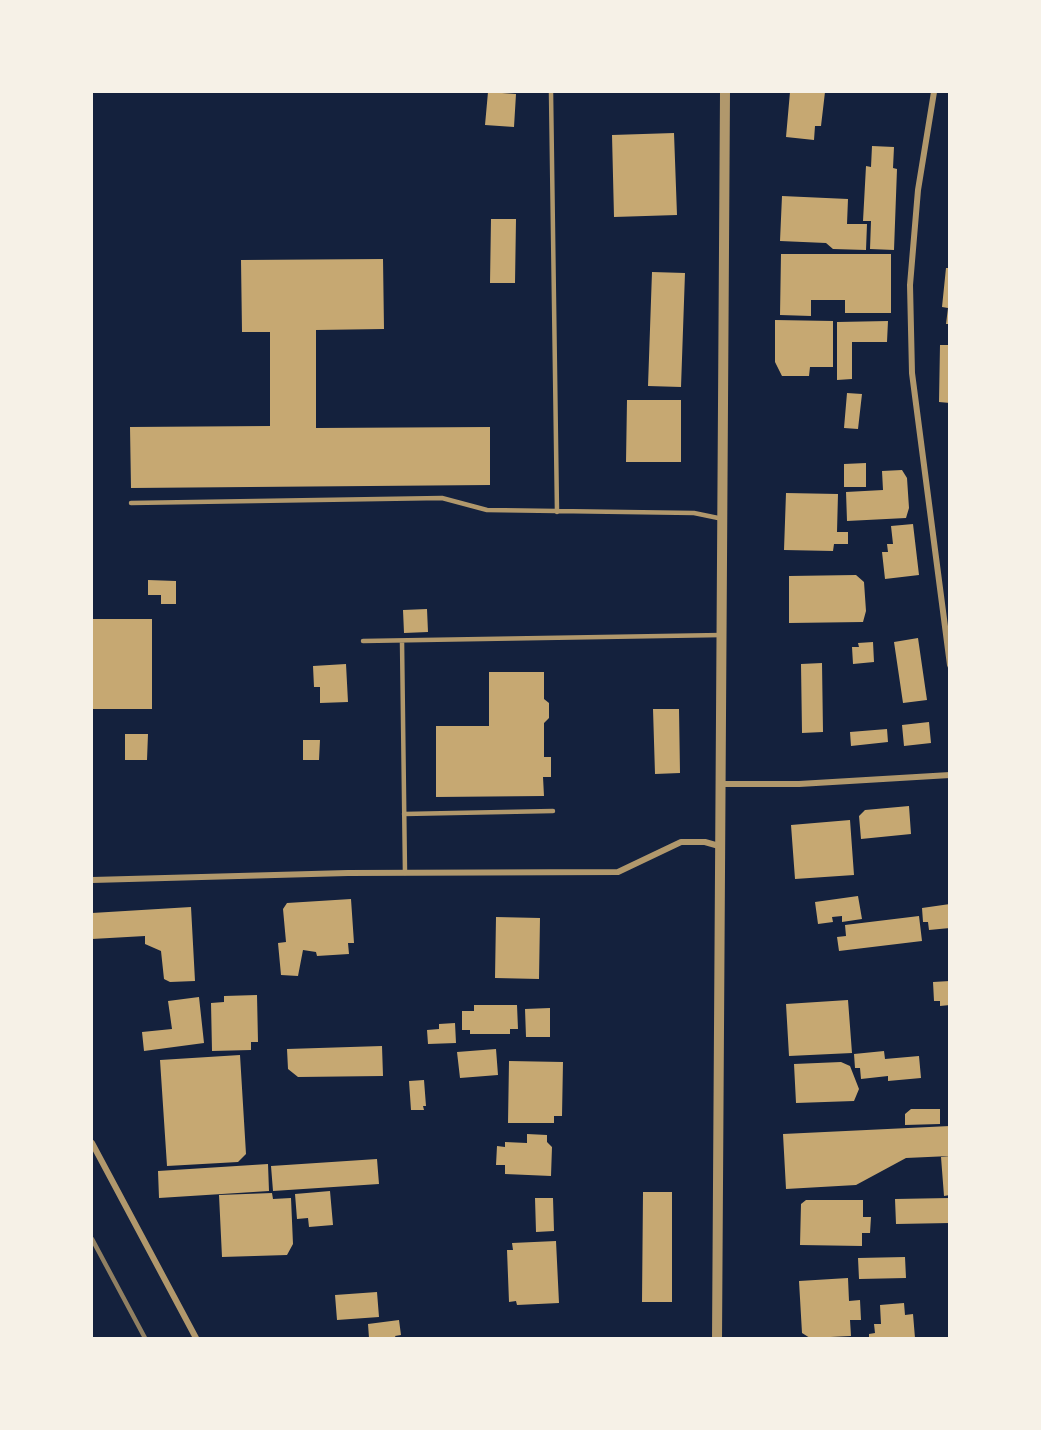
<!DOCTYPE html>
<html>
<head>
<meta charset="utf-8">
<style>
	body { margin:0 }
	#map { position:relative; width:1041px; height:1430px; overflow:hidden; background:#14213d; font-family:"PT Sans",sans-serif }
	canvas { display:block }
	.frame { position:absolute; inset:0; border:93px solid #f6f1e7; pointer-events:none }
</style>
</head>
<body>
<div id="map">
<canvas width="1041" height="1430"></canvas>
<div class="frame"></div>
</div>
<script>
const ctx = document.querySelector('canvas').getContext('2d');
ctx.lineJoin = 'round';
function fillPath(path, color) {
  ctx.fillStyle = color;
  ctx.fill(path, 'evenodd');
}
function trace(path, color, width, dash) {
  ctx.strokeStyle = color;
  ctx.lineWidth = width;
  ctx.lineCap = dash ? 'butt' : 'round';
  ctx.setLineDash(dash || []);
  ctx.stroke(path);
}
fillPath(new Path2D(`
	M 488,92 L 516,94 L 514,127 L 485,125 Z
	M 790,92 L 825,92 L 821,126 L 815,126 L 814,140 L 786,137 Z
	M 674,133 L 677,215 L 614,217 L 612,135 Z
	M 872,146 L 894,147 L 893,168 L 897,169 L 894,250 L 870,249 L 871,221 L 863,221 L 866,166 L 871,167 Z
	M 782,196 L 848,199 L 847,224 L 867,224 L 866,250 L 833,249 L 826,243 L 780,241 Z
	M 491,219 L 516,219 L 515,283 L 490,283 Z
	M 781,254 L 891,254 L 891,313 L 845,313 L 845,300 L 811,300 L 811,316 L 780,315 Z
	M 383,259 L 384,329 L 316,330 L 316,428 L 490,427 L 490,485 L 131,488 L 130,427 L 270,426 L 270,332 L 242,332 L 241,260 Z
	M 946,268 L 950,268 L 950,324 L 946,324 L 948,308 L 942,307 Z
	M 652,272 L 685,273 L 681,387 L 648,386 Z
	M 775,320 L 833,321 L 833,367 L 810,367 L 809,376 L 782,376 L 775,362 Z
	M 888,321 L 887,342 L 852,342 L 852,379 L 837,380 L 837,322 Z
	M 940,345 L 950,345 L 950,403 L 939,402 Z
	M 847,393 L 862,394 L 858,429 L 844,428 Z
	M 627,400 L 681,400 L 681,462 L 626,462 Z
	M 866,463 L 866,487 L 844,487 L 844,464 Z
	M 902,470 L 907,478 L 909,508 L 906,518 L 847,521 L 846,492 L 883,490 L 882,471 Z
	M 786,493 L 838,494 L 837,532 L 848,532 L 848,544 L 834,544 L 833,551 L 784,550 Z
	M 913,524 L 919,575 L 885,579 L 882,552 L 888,552 L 887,544 L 893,544 L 891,526 Z
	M 856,575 L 864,582 L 866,611 L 863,622 L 789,623 L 789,576 Z
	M 148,580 L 176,581 L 176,604 L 161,604 L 161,595 L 148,595 Z
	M 427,609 L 428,632 L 404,633 L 403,610 Z
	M 92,619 L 152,619 L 152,709 L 92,709 Z
	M 918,638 L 927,700 L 903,703 L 894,642 Z
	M 873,642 L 874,662 L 853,664 L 852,647 L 859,647 L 858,643 Z
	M 822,663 L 823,732 L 802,733 L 801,664 Z
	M 346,664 L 348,702 L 320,703 L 320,687 L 314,687 L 313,666 Z
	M 489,672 L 544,672 L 544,699 L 549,703 L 549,718 L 544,723 L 544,757 L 551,757 L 551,777 L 543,777 L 544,796 L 436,797 L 436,726 L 489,726 Z
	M 653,709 L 679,709 L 680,773 L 655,774 Z
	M 929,722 L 931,743 L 904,746 L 902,725 Z
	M 887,729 L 888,742 L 851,746 L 850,732 Z
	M 125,734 L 148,734 L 147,760 L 125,760 Z
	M 303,740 L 320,740 L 319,760 L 303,760 Z
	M 909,806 L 911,834 L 861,839 L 859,816 L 865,810 Z
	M 850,820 L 854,875 L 795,879 L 791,825 Z
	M 858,896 L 862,919 L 842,922 L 842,916 L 832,917 L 833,922 L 818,924 L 815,902 Z
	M 351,899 L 354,943 L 348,943 L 349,954 L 317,956 L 316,952 L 303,950 L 298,976 L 281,975 L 278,943 L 286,942 L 283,909 L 287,903 Z
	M 950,904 L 950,928 L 929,930 L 928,922 L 923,922 L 922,908 Z
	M 191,907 L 195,981 L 170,982 L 164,979 L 161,951 L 145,944 L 145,936 L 92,939 L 92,913 Z
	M 919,916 L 922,941 L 839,951 L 837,937 L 846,936 L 845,925 Z
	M 496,917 L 540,918 L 539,979 L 495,978 Z
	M 950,981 L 950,1005 L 940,1006 L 940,1001 L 934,1001 L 933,982 Z
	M 257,995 L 258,1042 L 251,1042 L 251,1050 L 212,1051 L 211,1003 L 224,1002 L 224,996 Z
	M 199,997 L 204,1043 L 144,1051 L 142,1032 L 172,1029 L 168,1001 Z
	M 848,1000 L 852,1053 L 789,1056 L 786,1004 Z
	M 474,1005 L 517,1005 L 518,1029 L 510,1029 L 510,1034 L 470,1034 L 470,1030 L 462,1030 L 462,1011 L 474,1011 Z
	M 550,1008 L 550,1037 L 526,1037 L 525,1009 Z
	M 455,1023 L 456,1043 L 428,1044 L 427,1030 L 439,1029 L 439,1024 Z
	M 382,1046 L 383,1076 L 298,1077 L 288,1069 L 287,1049 Z
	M 496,1049 L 498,1075 L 460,1078 L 457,1052 Z
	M 884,1051 L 885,1059 L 919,1056 L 921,1078 L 888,1081 L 888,1076 L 861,1079 L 860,1068 L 855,1068 L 854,1054 Z
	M 240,1055 L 246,1154 L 238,1162 L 167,1166 L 160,1060 Z
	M 509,1061 L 563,1062 L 562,1116 L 554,1116 L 554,1123 L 508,1123 Z
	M 841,1062 L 850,1066 L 859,1089 L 854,1101 L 796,1103 L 794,1064 Z
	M 424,1080 L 426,1106 L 423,1106 L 424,1110 L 411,1110 L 409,1081 Z
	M 911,1109 L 940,1109 L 940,1124 L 905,1125 L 905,1114 Z
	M 950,1126 L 950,1156 L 906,1158 L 856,1185 L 786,1189 L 783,1134 Z
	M 527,1134 L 547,1135 L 547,1142 L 552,1147 L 551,1176 L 505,1174 L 505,1165 L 496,1165 L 497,1146 L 505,1147 L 505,1142 L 527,1143 Z
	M 950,1156 L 950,1195 L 944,1196 L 941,1157 Z
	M 377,1159 L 379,1184 L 273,1191 L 271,1166 Z
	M 268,1164 L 269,1191 L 159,1198 L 158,1171 Z
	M 330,1191 L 333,1225 L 309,1227 L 308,1218 L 297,1219 L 295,1194 Z
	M 643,1192 L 672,1192 L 672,1302 L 642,1302 Z
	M 272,1193 L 273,1199 L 291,1198 L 293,1244 L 287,1255 L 222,1257 L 219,1195 Z
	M 535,1198 L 553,1198 L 554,1231 L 536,1232 Z
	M 950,1198 L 950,1223 L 896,1224 L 895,1199 Z
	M 806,1200 L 863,1200 L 863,1217 L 871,1217 L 870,1233 L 862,1233 L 862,1246 L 800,1245 L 801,1204 Z
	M 556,1241 L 559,1303 L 517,1305 L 516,1301 L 509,1302 L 507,1250 L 513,1250 L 512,1243 Z
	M 905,1257 L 906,1278 L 859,1279 L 858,1258 Z
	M 848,1278 L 849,1301 L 860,1300 L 861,1320 L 850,1320 L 851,1336 L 810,1338 L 802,1333 L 799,1281 Z
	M 377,1292 L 379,1317 L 337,1320 L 335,1295 Z
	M 904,1303 L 905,1315 L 913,1314 L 915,1338 L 869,1338 L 869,1334 L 875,1333 L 874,1324 L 881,1324 L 880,1305 Z
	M 399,1320 L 401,1335 L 395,1336 L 396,1338 L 369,1338 L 368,1324 Z`), '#c6a872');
trace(new Path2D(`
	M 551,92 L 557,512
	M 131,503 L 442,498 L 487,510 L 694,513 L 723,519
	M 363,641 L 722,635
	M 402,641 L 405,873
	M 404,814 L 553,811`), '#b1986c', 4.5);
trace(new Path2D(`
	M 934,92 L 918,190 L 910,285 L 912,373 L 950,665
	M 721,784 L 799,784 L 950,775
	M 92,880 L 348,873 L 618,872 L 681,842 L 705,842 L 719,846
	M 92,1143 L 196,1338`), '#b1986c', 6);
trace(new Path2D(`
	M 717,1338 L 725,92`), '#b1986c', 10);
trace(new Path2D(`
	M 92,1239 L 145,1338`), '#918062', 4.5);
</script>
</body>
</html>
